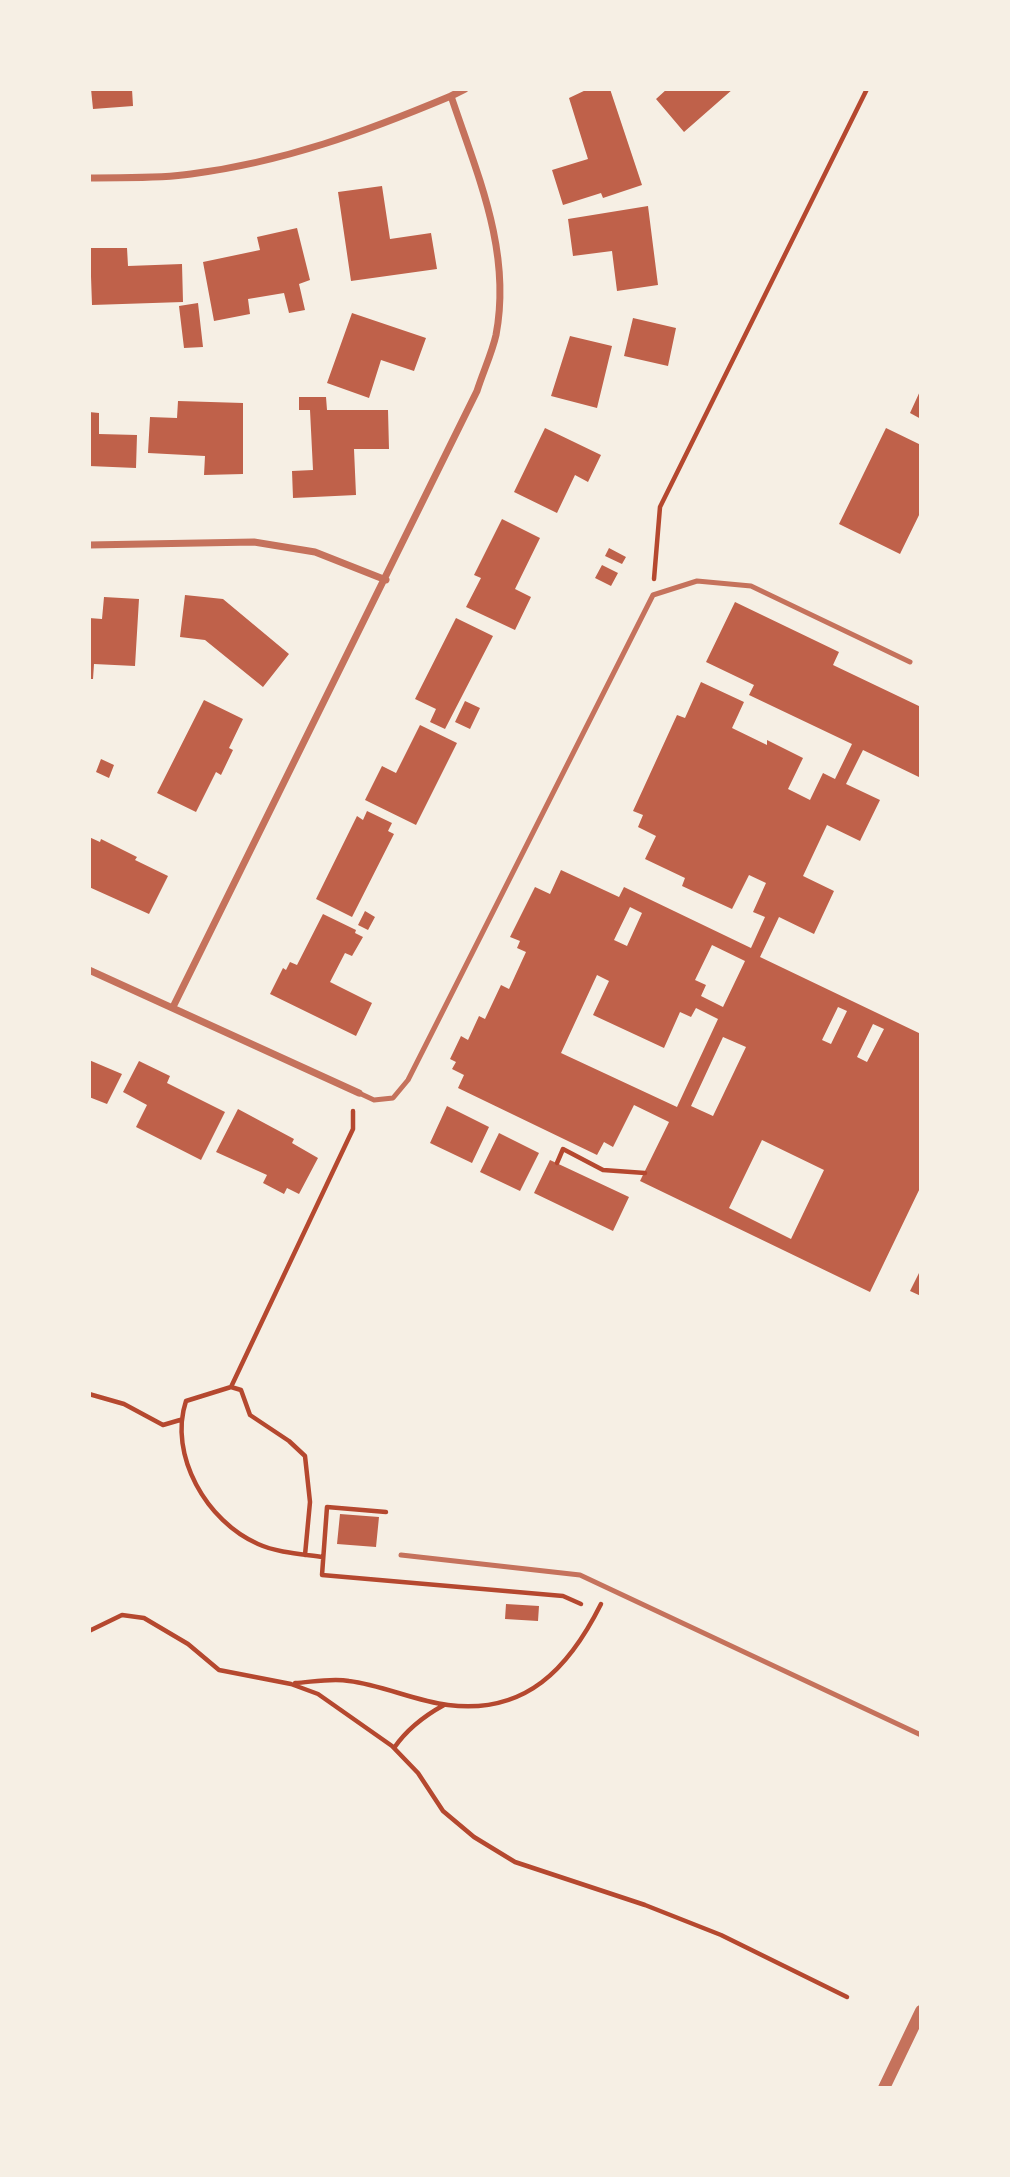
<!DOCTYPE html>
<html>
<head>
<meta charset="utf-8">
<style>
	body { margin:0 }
	#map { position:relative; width:1010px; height:2177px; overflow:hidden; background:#f6efe4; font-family:"PT Sans",sans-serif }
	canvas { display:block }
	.frame { position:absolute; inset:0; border:91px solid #f6efe4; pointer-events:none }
</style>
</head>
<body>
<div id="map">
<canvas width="1010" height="2177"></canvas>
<div class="frame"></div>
</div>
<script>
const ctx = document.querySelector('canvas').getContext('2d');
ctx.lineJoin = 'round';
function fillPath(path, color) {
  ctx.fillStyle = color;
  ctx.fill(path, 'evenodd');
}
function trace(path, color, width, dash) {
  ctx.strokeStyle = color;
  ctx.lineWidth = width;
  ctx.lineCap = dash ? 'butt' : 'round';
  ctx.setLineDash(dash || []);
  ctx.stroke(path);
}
fillPath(new Path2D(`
	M 91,89 L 132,89 L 133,106 L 93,109 Z
	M 588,89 L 610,89 L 642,185 L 603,198 L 601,193 L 563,205 L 552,170 L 588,159 L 569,98 Z
	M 667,89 L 733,89 L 684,132 L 656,99 Z
	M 382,186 L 390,239 L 431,233 L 437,269 L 351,281 L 338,192 Z
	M 648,206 L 658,285 L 617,291 L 612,251 L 573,256 L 568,219 Z
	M 297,228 L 310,280 L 299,284 L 305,310 L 289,313 L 284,293 L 248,299 L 250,314 L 214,321 L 203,262 L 260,250 L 257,237 Z
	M 90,248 L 127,248 L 128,266 L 182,264 L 183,302 L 92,305 Z
	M 198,303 L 203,347 L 184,348 L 179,306 Z
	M 352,313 L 426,338 L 414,371 L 381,360 L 369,398 L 327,383 Z
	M 633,318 L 676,328 L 668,366 L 624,356 Z
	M 570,336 L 612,346 L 597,408 L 551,396 Z
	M 921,389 L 921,419 L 910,413 Z
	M 299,397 L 326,397 L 327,410 L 388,410 L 389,449 L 354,449 L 356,495 L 293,498 L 292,471 L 313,470 L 310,410 L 299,410 Z
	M 178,401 L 243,403 L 243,474 L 204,475 L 205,456 L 148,453 L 150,417 L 177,418 Z
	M 89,412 L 99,413 L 99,434 L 137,435 L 136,468 L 89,466 Z
	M 545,428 L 601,455 L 588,482 L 575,475 L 557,513 L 514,492 Z
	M 886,428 L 921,445 L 921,511 L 900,554 L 839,524 Z
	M 502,519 L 540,538 L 515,589 L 531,597 L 515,630 L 466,607 L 481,578 L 474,575 Z
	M 609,548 L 626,557 L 622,564 L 605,556 Z
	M 602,565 L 618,573 L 611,586 L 595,578 Z
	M 185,595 L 223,599 L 289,654 L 263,687 L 205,640 L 180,637 Z
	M 104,597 L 139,599 L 135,666 L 94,664 L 93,679 L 89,679 L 89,618 L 102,619 Z
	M 735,602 L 839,652 L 833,665 L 921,707 L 921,778 L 863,750 L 846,784 L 880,800 L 860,841 L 827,825 L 803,876 L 834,891 L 814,934 L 779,917 L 760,957 L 921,1034 L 921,1186 L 870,1292 L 640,1181 L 669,1122 L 634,1105 L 613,1147 L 604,1142 L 597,1155 L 458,1088 L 464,1075 L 452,1069 L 456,1062 L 450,1059 L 461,1036 L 468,1040 L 479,1016 L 485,1019 L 501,985 L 509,989 L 526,952 L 517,948 L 520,941 L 510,937 L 535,887 L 550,894 L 561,870 L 619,897 L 624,887 L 751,948 L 765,917 L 753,912 L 766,883 L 749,875 L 732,909 L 682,886 L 685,878 L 645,859 L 656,836 L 638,827 L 643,815 L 633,811 L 677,715 L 685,718 L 701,682 L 744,702 L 732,728 L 767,745 L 767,740 L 803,758 L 788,789 L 810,800 L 823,773 L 835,779 L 852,744 L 749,695 L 754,685 L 706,662 ZM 630,907 L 642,913 L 627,946 L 614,940 ZM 712,945 L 745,961 L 723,1007 L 701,996 L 706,985 L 695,980 ZM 597,975 L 609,981 L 593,1015 L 664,1048 L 680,1012 L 691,1017 L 696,1008 L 718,1019 L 677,1107 L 561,1053 ZM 838,1007 L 847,1011 L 831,1044 L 822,1040 ZM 873,1024 L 884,1029 L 867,1062 L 857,1057 ZM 723,1037 L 746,1047 L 713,1116 L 691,1106 ZM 762,1140 L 824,1170 L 791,1239 L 729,1208 Z
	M 456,618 L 493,636 L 445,729 L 430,722 L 436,709 L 415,699 Z
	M 204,700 L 243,719 L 229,748 L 233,750 L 221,775 L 216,772 L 196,812 L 157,793 Z
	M 465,701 L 480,708 L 470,729 L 455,722 Z
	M 420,725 L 457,743 L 416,825 L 365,800 L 382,766 L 396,773 Z
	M 101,759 L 114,765 L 109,778 L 96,772 Z
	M 367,811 L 392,823 L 388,831 L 394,834 L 352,917 L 316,899 L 357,816 L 363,820 Z
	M 89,837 L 100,842 L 101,839 L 137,857 L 135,860 L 168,876 L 149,914 L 89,887 Z
	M 365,911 L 375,917 L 368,930 L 358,925 Z
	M 323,914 L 356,930 L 355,933 L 363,937 L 352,956 L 345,953 L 330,982 L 372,1003 L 356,1036 L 270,994 L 283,968 L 286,970 L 290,962 L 297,965 Z
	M 89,1060 L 122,1074 L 107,1104 L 89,1097 Z
	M 139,1061 L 170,1076 L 167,1083 L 225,1112 L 201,1160 L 136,1127 L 147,1105 L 123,1092 Z
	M 447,1106 L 489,1127 L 472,1163 L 430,1143 Z
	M 238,1109 L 294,1139 L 292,1143 L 318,1158 L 299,1194 L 287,1188 L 284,1194 L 263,1183 L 267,1175 L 216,1152 Z
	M 499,1133 L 539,1153 L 520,1191 L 480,1172 Z
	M 550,1160 L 629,1197 L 613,1231 L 534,1193 Z
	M 921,1269 L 921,1296 L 910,1291 Z
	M 340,1514 L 379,1517 L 376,1547 L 337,1544 Z
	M 506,1604 L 539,1606 L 538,1621 L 505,1619 Z`), '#bf614a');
trace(new Path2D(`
	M 654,579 L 660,507 L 867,89
	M 557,1163 L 563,1149 L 603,1170 L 645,1173
	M 231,1387 L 186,1401 C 168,1455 207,1522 258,1544 C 278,1553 302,1554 323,1557
	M 89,1394 L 124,1404 L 163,1425 L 180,1420
	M 386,1512 L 327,1507 L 322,1575 L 563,1596 L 581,1604
	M 305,1555 L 310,1502 L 305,1456 L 289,1441 L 250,1415 L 241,1390 L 231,1387 L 353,1129 L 353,1111
	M 89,1631 L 122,1615 L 144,1618 L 188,1644 L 219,1670 L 291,1684 L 318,1694 L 392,1746 L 418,1773 L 443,1811 L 474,1837 L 515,1862 L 645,1905 L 721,1935 L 847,1997
	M 295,1683 C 312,1682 332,1678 349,1681 C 382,1685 415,1701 448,1705 C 526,1715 569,1668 601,1604
	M 394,1748 C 407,1729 424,1716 444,1705`), '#b5482f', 4.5);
trace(new Path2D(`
	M 359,1093 L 374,1100 L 393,1098 L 408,1080 L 653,595 L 697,581 L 751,586 L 910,662
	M 401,1555 L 580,1575 L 921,1735`), '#c5725c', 5);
trace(new Path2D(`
	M 89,178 C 123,177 158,179 191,174 C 284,162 365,132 451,96
	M 89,545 L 254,542 L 315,552 L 386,580
	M 89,970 L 359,1093
	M 173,1007 L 477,391 C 483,372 492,353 496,335 C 512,251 477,174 451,96 L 465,89`), '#c5725c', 7);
trace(new Path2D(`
	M 884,2088 L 921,2011`), '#c5725c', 12);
</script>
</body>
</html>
